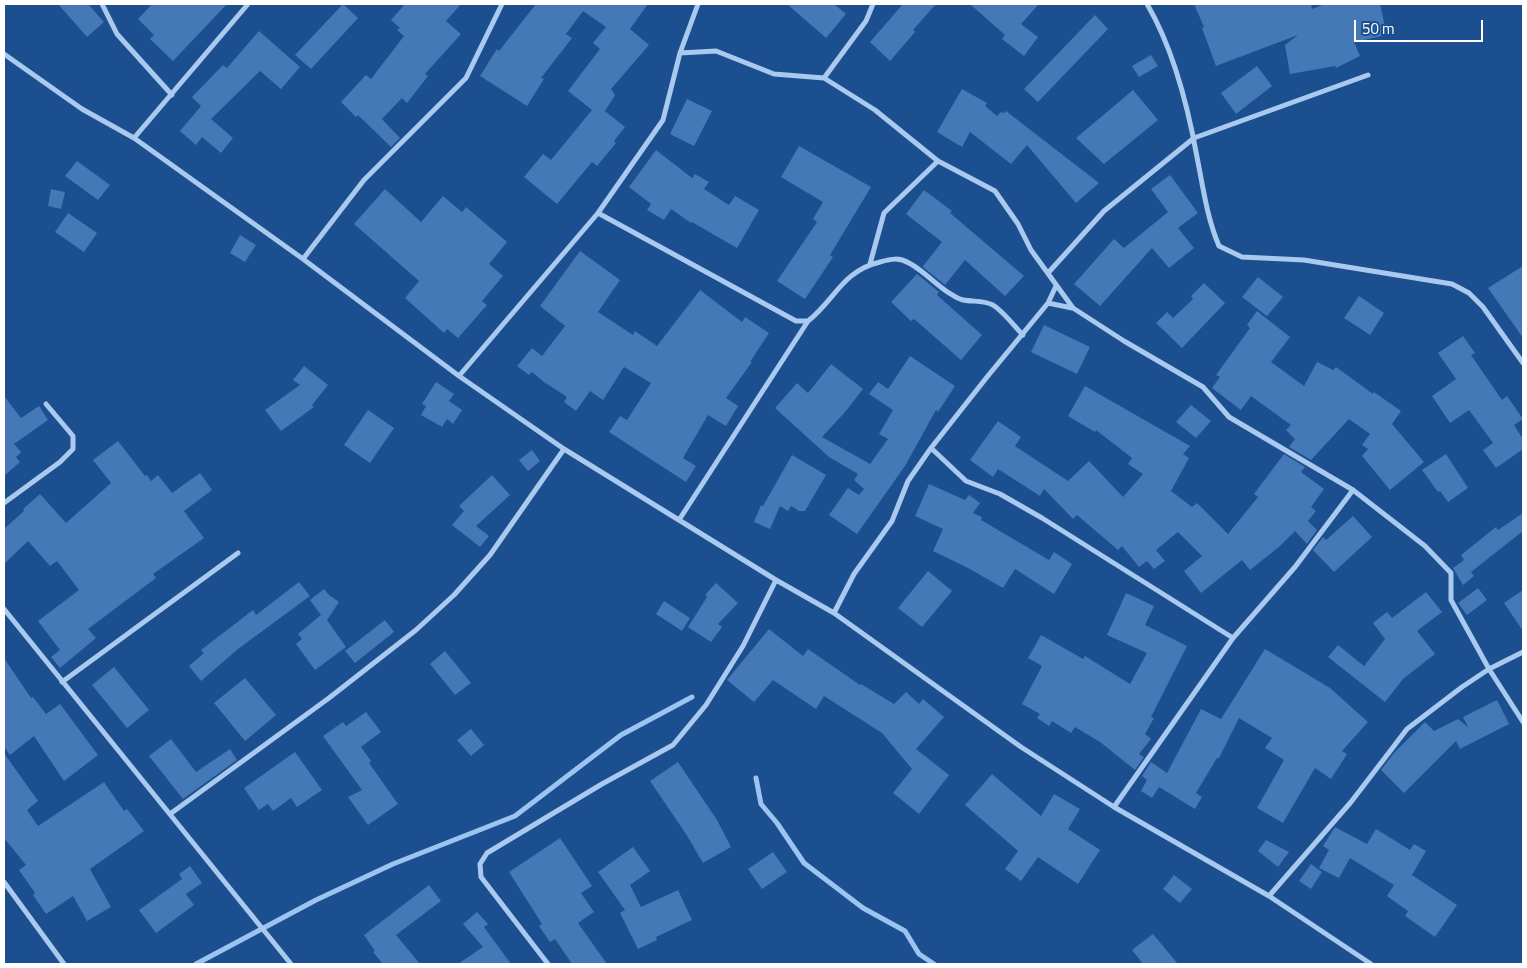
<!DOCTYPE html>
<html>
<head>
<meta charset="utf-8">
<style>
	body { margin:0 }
	#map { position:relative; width:1527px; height:968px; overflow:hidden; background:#1b4f8f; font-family:"Titillium Web",sans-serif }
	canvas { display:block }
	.frame { position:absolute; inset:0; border:5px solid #fff; pointer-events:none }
	.scale { position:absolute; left:1354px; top:20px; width:129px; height:22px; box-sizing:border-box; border:2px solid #fff; border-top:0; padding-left:6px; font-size:15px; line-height:18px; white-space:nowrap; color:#fff; -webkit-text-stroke:4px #1b4f8f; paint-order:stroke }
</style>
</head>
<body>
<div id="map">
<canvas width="1527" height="968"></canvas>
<div class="frame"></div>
<div class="scale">50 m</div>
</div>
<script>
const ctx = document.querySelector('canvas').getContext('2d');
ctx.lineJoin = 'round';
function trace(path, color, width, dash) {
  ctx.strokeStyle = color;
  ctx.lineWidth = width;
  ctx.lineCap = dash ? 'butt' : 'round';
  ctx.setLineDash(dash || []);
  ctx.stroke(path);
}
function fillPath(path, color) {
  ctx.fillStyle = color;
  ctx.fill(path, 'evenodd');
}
trace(new Path2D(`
	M 756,778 L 761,804 L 777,823 L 804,863 L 863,908 L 905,931 L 919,954 L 934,964
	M 196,964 L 316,900 L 393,864 L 515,816 L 621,735 L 692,697`), '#9cc4f0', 5);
fillPath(new Path2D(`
	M 58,4 L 88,4 L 104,22 L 87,37 Z
	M 152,4 L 227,4 L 173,61 L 150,39 L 154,35 L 138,19 Z
	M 343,4 L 358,18 L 311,69 L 295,55 Z
	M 405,4 L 461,4 L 446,21 L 461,34 L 425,74 L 428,76 L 407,103 L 402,98 L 382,119 L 400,138 L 391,147 L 358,115 L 356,117 L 341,102 L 366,75 L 371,79 L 404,36 L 397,30 L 400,28 L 391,20 Z
	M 536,4 L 648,4 L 630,29 L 649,45 L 611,89 L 615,95 L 605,111 L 625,127 L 614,141 L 616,143 L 597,166 L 592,162 L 557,204 L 524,177 L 543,154 L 551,160 L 592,110 L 568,91 L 600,49 L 593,43 L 606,27 L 583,11 L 566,34 L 572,38 L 541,78 L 544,79 L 527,106 L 480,76 L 497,49 L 499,51 Z
	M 787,4 L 834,4 L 846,14 L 826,38 Z
	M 903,4 L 936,4 L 913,30 L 915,32 L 890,61 L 870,42 Z
	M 970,4 L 1039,4 L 1021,24 L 1038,37 L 1024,56 L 1002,39 L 1005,35 Z
	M 1194,4 L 1311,4 L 1312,9 L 1325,4 L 1380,4 L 1387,35 L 1354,42 L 1360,56 L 1336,68 L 1335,66 L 1290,74 L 1285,45 L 1298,35 L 1216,66 L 1202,28 L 1204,27 Z
	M 1095,15 L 1108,29 L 1038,102 L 1024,89 Z
	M 259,31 L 300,67 L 281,89 L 260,71 L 211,119 L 233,138 L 221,153 L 202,137 L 196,145 L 180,131 L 201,106 L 192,97 L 223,65 L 227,68 Z
	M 1151,55 L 1158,66 L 1139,77 L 1132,66 Z
	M 1257,66 L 1272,86 L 1236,114 L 1221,93 Z
	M 962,89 L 987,103 L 985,106 L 997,116 L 1001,112 L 1004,113 L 1006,111 L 1099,183 L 1076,203 L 1027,145 L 1011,164 L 970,132 L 962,147 L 937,132 Z
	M 1133,90 L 1158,120 L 1104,164 L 1076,138 Z
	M 687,99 L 712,111 L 694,146 L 670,134 Z
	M 799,146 L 871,187 L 830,255 L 833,257 L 805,299 L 777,281 L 817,222 L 813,219 L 823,202 L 781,177 Z
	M 656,150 L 692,178 L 695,174 L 709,182 L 704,189 L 729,205 L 735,196 L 759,210 L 737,248 L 692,222 L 691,223 L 671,209 L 664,220 L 647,210 L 651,204 L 629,187 Z
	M 77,161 L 110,185 L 98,200 L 65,176 Z
	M 1170,175 L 1198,213 L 1178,228 L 1194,248 L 1169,268 L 1152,248 L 1100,306 L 1074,284 L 1114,239 L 1124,248 L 1168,212 L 1151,189 Z
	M 51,189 L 65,192 L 61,209 L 48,206 Z
	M 385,189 L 421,222 L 443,196 L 462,212 L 466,207 L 507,242 L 489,264 L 503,276 L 482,301 L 487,305 L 458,338 L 447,329 L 444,333 L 405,298 L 419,281 L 354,224 Z
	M 924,190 L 952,211 L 950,213 L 1024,276 L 1005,296 L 965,260 L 945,285 L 923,267 L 923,266 L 942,242 L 906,214 Z
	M 68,213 L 97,233 L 84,252 L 55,232 Z
	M 240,235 L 256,245 L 245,262 L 230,253 Z
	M 580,251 L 620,280 L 598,312 L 633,335 L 635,331 L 657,346 L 700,290 L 742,322 L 745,317 L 769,333 L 750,362 L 752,362 L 726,398 L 738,406 L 726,426 L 708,415 L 683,458 L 696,466 L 686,482 L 609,432 L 620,416 L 627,420 L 651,383 L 624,367 L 603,400 L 590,391 L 576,411 L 564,402 L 567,397 L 544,382 L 532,372 L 529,375 L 517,366 L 532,348 L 542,356 L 565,326 L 540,306 Z
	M 1523,266 L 1523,338 L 1488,288 Z
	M 917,274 L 939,292 L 937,295 L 982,335 L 961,360 L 914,319 L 911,321 L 891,302 Z
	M 1258,277 L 1283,297 L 1267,316 L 1242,297 Z
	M 1204,283 L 1225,303 L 1182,348 L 1156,323 L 1167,312 L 1173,318 L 1193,299 L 1191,296 Z
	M 1359,296 L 1384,313 L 1370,335 L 1344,318 Z
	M 1257,311 L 1290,337 L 1271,362 L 1304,386 L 1317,362 L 1333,370 L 1336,367 L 1373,394 L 1374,392 L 1401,411 L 1392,424 L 1424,462 L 1390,490 L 1362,456 L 1368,449 L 1362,445 L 1370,434 L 1349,419 L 1311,460 L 1289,447 L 1295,439 L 1286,430 L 1291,425 L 1251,396 L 1241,410 L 1212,388 L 1220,377 L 1216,375 L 1250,328 L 1247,325 Z
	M 1044,325 L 1090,347 L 1077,374 L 1031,352 Z
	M 1463,336 L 1475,353 L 1471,355 L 1502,400 L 1507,396 L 1523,419 L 1514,425 L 1523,439 L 1523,449 L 1496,468 L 1483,450 L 1493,443 L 1469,410 L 1450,423 L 1432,396 L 1456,379 L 1438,353 Z
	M 910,356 L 955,386 L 938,412 L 936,410 L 905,466 L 857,534 L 829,515 L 848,488 L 859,495 L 864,489 L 854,480 L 858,474 L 829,457 L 775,408 L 797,383 L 808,393 L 831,364 L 863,389 L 846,411 L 822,437 L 870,464 L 888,439 L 879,434 L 893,410 L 869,394 L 878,382 L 888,389 Z
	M 304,366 L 328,385 L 312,405 L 314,407 L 281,431 L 265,410 L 300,385 L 293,380 Z
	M 436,382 L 454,394 L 449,401 L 462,410 L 453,424 L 447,419 L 442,427 L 421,415 L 426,406 L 422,404 Z
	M 1085,386 L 1190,446 L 1183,454 L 1189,458 L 1171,491 L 1192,507 L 1197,503 L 1228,534 L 1258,497 L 1254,494 L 1284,454 L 1305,467 L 1301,472 L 1324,489 L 1311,507 L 1316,511 L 1308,521 L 1317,530 L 1307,544 L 1295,531 L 1280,546 L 1250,570 L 1242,560 L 1201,593 L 1184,571 L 1202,556 L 1178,532 L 1156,550 L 1165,561 L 1154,569 L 1147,561 L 1139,567 L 1122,546 L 1118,550 L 1077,515 L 1073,519 L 1044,489 L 1040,496 L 998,469 L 993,477 L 970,460 L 998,421 L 1021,437 L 1015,446 L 1068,481 L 1089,461 L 1123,497 L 1143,474 L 1128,464 L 1132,458 L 1096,430 L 1095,432 L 1068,416 Z
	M 4,396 L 21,418 L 39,406 L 48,420 L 14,444 L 21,452 L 16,457 L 20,462 L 4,476 Z
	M 1191,405 L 1211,421 L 1196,438 L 1176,422 Z
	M 368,410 L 394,428 L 370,463 L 344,445 Z
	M 118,441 L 145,476 L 147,475 L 151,481 L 158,475 L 172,493 L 200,473 L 212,490 L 184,511 L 204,538 L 153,574 L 156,578 L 88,629 L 96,638 L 60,668 L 51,657 L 60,650 L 38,621 L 79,590 L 57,561 L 50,566 L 28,541 L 4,564 L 4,529 L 24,511 L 23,509 L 40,494 L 66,523 L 111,483 L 93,460 Z
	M 532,450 L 540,461 L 528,471 L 519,460 Z
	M 1446,454 L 1468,488 L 1448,502 L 1440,491 L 1438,492 L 1422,470 Z
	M 792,455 L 826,475 L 805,511 L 799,511 L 791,506 L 788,511 L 780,506 L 770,529 L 754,522 L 761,505 L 763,506 Z
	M 492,475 L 510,495 L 476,526 L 489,536 L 480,547 L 452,525 L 464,511 L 459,506 Z
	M 929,484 L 965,500 L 969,495 L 980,503 L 973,513 L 982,517 L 981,520 L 1049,560 L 1054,552 L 1072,564 L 1054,594 L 1015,569 L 1003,588 L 968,568 L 933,551 L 943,529 L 915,516 Z
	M 1523,513 L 1523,531 L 1471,572 L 1474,576 L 1463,585 L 1453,568 L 1464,560 L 1461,555 L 1496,527 L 1498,530 Z
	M 1353,516 L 1372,537 L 1334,572 L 1313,550 L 1323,537 L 1326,540 Z
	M 928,571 L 952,591 L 922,627 L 898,608 Z
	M 299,582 L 310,596 L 238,649 L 201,681 L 189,666 L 204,653 L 201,650 L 253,610 L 256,615 Z
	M 716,583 L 738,603 L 718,624 L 722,627 L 711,642 L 688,627 L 707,597 L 705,595 Z
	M 1478,588 L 1487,600 L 1467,615 L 1458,603 Z
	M 324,589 L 329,595 L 339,602 L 327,620 L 346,647 L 315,670 L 296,644 L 302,639 L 298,634 L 321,615 L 310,600 Z
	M 1523,590 L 1523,631 L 1504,603 Z
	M 1426,592 L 1442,612 L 1417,631 L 1435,654 L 1403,679 L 1385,702 L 1328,657 L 1338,645 L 1364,666 L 1385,639 L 1373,623 L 1387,612 L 1392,618 Z
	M 1126,593 L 1154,606 L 1145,625 L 1187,646 L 1151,717 L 1154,718 L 1145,734 L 1151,739 L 1139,754 L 1144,757 L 1135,770 L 1100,742 L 1075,727 L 1071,733 L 1052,721 L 1049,726 L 1037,718 L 1040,714 L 1022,704 L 1042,666 L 1028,658 L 1041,635 L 1083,659 L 1085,656 L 1130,684 L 1147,653 L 1107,635 Z
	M 664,601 L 690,618 L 682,631 L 656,614 Z
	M 385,620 L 394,632 L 355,663 L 345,651 Z
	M 769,629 L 803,656 L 808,649 L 860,685 L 861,684 L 894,704 L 906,692 L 919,704 L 923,699 L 944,717 L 916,749 L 949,775 L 919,814 L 893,793 L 912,769 L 882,733 L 824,696 L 816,709 L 773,680 L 754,702 L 727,680 Z
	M 1265,649 L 1330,688 L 1368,722 L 1342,751 L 1347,754 L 1331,779 L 1315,768 L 1283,823 L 1257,808 L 1284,760 L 1265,748 L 1272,738 L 1239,718 L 1219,758 L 1217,758 L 1196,793 L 1202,797 L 1195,809 L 1159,787 L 1152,798 L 1141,791 L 1147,780 L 1142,776 L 1151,762 L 1167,773 L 1201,709 L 1221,719 Z
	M 445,651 L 471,683 L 455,695 L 430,664 Z
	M 4,658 L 31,698 L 33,697 L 46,714 L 60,704 L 98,755 L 64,781 L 34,736 L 10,755 L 4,747 Z
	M 114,667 L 149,710 L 127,728 L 92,685 Z
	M 245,678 L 276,715 L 245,741 L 214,703 Z
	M 1497,700 L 1509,724 L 1460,749 L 1456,741 L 1404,793 L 1381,770 L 1394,753 L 1425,722 L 1434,731 L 1458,719 L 1468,727 L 1463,717 Z
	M 366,712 L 381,732 L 361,747 L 371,761 L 369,763 L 398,804 L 368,825 L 348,797 L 362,790 L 323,736 L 343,722 L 346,726 Z
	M 471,729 L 484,745 L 471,756 L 457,740 Z
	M 171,739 L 196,772 L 230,749 L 237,760 L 183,799 L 149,756 Z
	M 295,752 L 322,790 L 297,807 L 291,798 L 273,811 L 268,804 L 259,810 L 244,788 Z
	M 4,753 L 38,801 L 27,810 L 38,826 L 104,782 L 124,811 L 127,809 L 144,831 L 90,869 L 111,907 L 87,921 L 73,896 L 46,914 L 33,895 L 35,893 L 19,870 L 26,865 L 4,838 Z
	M 678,762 L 717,820 L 731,847 L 703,863 L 686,834 L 650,781 Z
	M 992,774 L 1041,816 L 1054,794 L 1080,809 L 1068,829 L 1100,850 L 1078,884 L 1038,857 L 1021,881 L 1005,869 L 1018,851 L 965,805 Z
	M 1335,827 L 1367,844 L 1376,829 L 1410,850 L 1414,844 L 1426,851 L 1412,875 L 1457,905 L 1435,937 L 1405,916 L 1408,911 L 1387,896 L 1394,885 L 1350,858 L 1339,878 L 1319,868 L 1329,850 L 1323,846 Z
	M 560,838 L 592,886 L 581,893 L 594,912 L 578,923 L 607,964 L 572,964 L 555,939 L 550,942 L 539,926 L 542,924 L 509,872 Z
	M 1266,840 L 1289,852 L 1278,867 L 1258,851 Z
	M 633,847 L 650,871 L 630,885 L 641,907 L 678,890 L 692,920 L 656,937 L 657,940 L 638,949 L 620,913 L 625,910 L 598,872 Z
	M 773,852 L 787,872 L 762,889 L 748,869 Z
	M 1311,864 L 1322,872 L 1311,889 L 1299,881 Z
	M 190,866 L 202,883 L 186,894 L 194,905 L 156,933 L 139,910 L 182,879 L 179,874 Z
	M 1174,875 L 1192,889 L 1180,903 L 1163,889 Z
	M 429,885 L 441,901 L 396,935 L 420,964 L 383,964 L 373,952 L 375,951 L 364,935 Z
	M 477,912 L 488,924 L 484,927 L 511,964 L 458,964 L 483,947 L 463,924 Z
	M 1153,934 L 1178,964 L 1143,964 L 1132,950 Z`), '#4478b7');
trace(new Path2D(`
	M 102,4 L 117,34 L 172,95
	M 1147,4 C 1173,48 1188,107 1197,157 C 1203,187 1207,218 1219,246 L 1242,257 L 1304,260 L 1452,284 L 1469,293 L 1483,307 L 1523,363
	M 680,53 L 716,51 L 774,74 L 824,78 L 875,110 L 938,161 L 995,191 L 1018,224 L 1031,250 L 1073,308 L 1124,341 L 1203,387 L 1229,417 L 1353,490 L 1425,546 L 1451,573 L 1451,600 L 1489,669 L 1523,722
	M 4,54 L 82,109 L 134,138 L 303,259 L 459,376 L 564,449 L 776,580 L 834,613 L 1021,747 L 1114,807 L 1269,896 L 1371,964
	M 824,78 L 866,21 L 873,4
	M 134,138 L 248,4
	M 598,213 L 796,321 L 808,321 C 835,300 842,271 880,262 C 891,259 899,257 909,263 C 924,271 935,284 949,293 C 953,295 958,299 963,300 C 973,302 984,300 993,305 C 1004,312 1014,326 1023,335
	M 303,259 L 364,180 L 466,78 L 502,4
	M 870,264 L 884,213 L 938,161
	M 1048,273 L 1104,211 L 1194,138 L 1368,75
	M 1048,303 L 1072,308
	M 459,376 L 598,213 L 663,120 L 680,53 L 698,4
	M 931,448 L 966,481 L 1000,494 L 1042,518 L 1233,638
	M 4,503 L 60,462 L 73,449 L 73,436 L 46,404
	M 679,520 L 808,321
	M 4,609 L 291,964
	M 834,613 L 854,574 L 892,521 L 908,481 L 931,448 L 987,377 L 1048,303 L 1056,286
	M 62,682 L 238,553
	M 1114,807 L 1233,638 L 1295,567 L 1353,490
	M 170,814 L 329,698 L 416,630 L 454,595 L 490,555 L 564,449
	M 4,882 L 64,964
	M 1269,896 L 1351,802 L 1407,729 L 1462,687 L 1489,669 L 1523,652
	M 548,964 L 481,877 L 480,864 L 487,853 L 602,784 L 673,745 L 706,705 L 743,646 L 776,580`), '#a9c9ee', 5);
</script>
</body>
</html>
